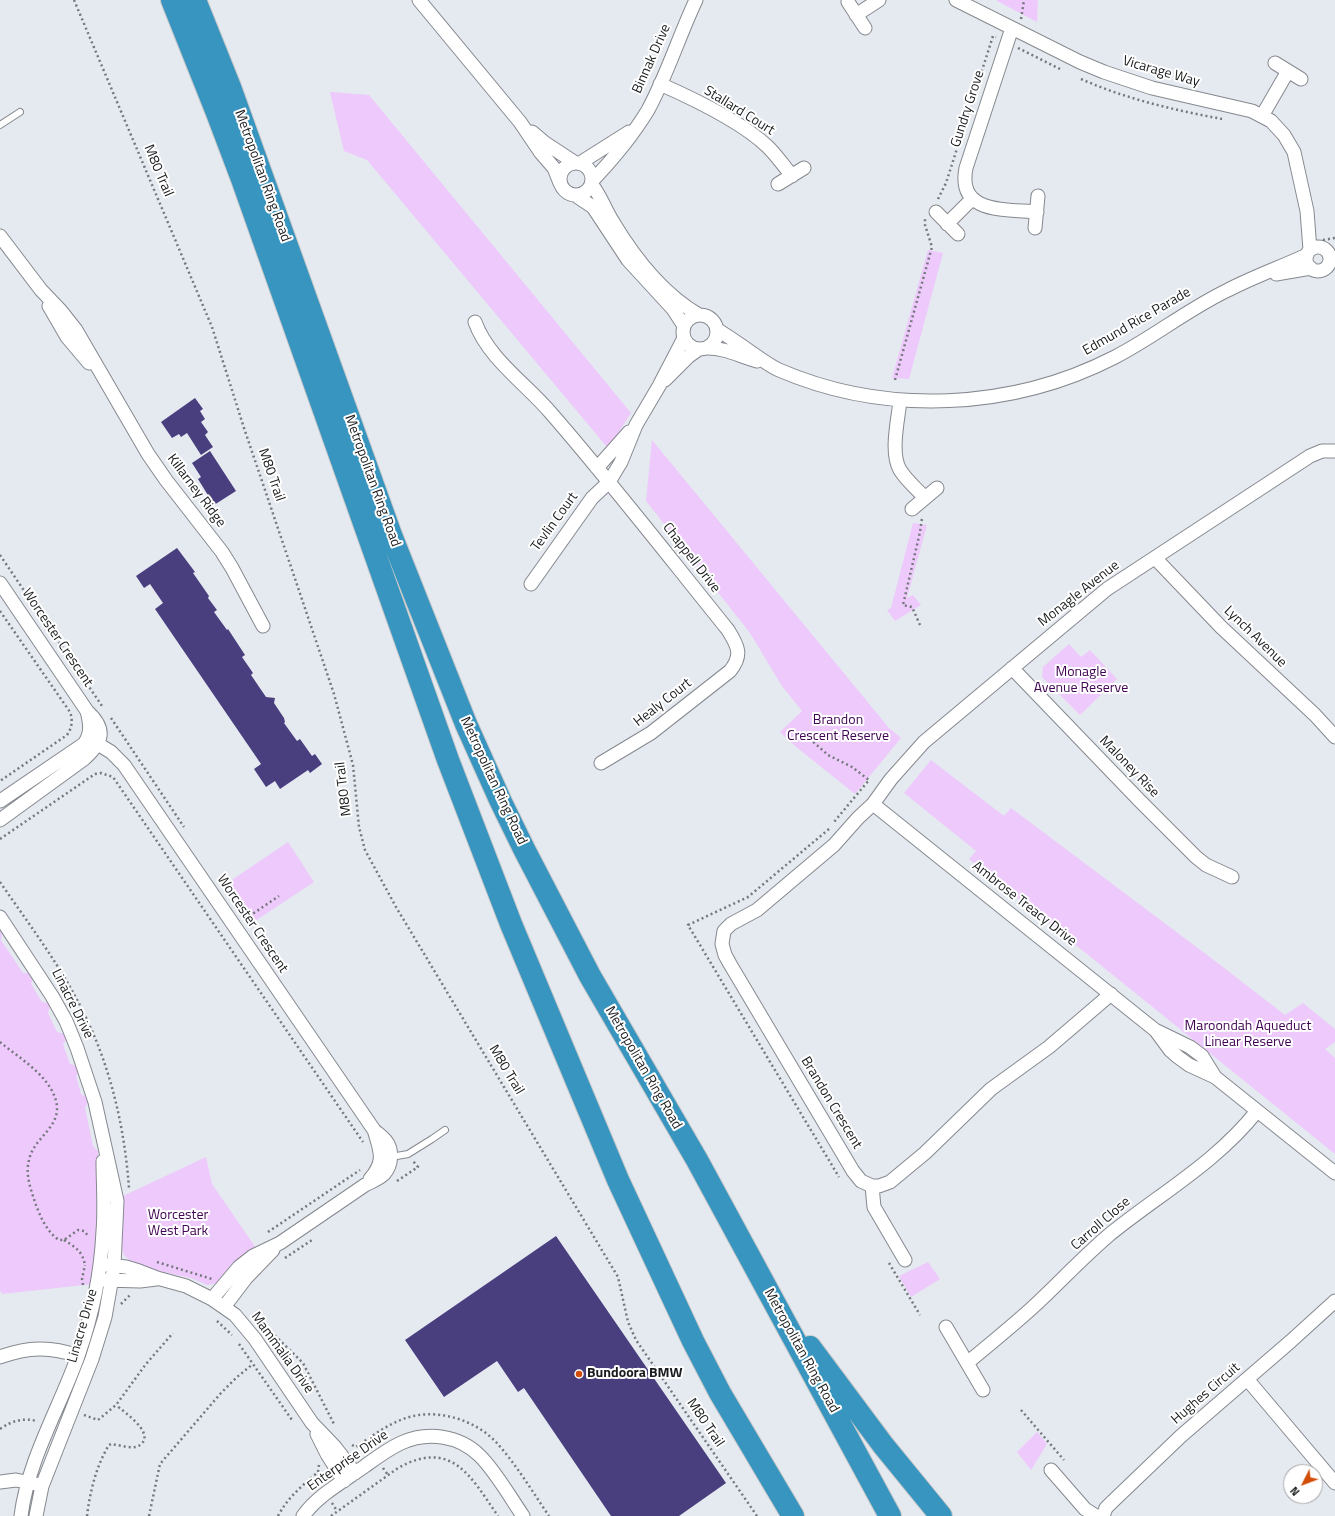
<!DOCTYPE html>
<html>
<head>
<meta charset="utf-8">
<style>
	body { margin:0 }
	#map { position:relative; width:1335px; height:1516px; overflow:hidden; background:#e5e9f0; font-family:"Titillium Web",sans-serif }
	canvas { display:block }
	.north { position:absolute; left:1283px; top:1464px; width:40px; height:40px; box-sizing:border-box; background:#fff; border:1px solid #a3a4a5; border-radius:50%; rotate:228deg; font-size:11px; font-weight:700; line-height:16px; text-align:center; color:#191b1d }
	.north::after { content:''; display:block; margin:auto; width:14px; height:18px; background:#d24d08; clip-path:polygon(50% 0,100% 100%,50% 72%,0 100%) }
</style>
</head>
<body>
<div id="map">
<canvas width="1335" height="1516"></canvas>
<div class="north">N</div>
</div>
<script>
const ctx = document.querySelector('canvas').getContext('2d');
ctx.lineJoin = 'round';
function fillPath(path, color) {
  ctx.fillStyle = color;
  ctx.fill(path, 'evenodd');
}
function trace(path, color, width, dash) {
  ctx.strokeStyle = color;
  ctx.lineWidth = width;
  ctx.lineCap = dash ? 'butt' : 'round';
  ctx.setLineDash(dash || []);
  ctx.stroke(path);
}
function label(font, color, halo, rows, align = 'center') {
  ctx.font = font + ' "Titillium Web",sans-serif';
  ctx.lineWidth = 4;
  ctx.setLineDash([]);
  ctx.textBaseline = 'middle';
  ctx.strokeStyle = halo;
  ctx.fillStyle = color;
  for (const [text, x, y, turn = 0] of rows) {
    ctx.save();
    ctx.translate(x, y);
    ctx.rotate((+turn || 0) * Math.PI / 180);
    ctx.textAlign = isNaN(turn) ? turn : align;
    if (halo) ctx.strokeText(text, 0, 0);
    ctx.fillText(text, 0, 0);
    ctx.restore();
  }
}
fillPath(new Path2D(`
	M 997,0 L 1038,0 L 1037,22 L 997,1 Z
	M 330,92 L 369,95 L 631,413 L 613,441 L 607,447 L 367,160 L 344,151 Z
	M 928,250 L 943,253 L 909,379 L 892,378 Z
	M 652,440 L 889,728 L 901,738 L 855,794 L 795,746 L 780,732 L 802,711 L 782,686 L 750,633 L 646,501 Z
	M 913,523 L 927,525 L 907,598 L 913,595 L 921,605 L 895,621 L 887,610 L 891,608 Z
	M 1069,644 L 1081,657 L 1090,650 L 1117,679 L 1080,715 L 1042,677 L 1043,667 Z
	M 931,760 L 1004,816 L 1011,808 L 1215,961 L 1285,1015 L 1303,1003 L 1335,1029 L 1335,1042 L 1325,1049 L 1335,1058 L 1335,1154 L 969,859 L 976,851 L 904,793 Z
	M 288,842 L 314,882 L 252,923 L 226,884 Z
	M 0,931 L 2,934 L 1,940 L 23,973 L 29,973 L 33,978 L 31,984 L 42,1002 L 48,1003 L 50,1006 L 48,1013 L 57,1032 L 64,1034 L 66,1040 L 63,1044 L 70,1064 L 77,1066 L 79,1072 L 76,1076 L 81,1094 L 86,1097 L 88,1102 L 85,1108 L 93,1146 L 98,1151 L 99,1228 L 93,1284 L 2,1294 L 1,1292 L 0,1291 Z
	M 206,1157 L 212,1184 L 256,1248 L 222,1280 L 214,1284 L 207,1285 L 191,1278 L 154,1270 L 132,1262 L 124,1255 L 120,1242 L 121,1197 Z
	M 928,1262 L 940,1279 L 911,1297 L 899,1276 Z
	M 1037,1432 L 1047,1444 L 1031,1470 L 1017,1452 Z`), '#eec9fc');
fillPath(new Path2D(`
	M 195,398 L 203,409 L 200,411 L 205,419 L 201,422 L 208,432 L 205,435 L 213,447 L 201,455 L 187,433 L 181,437 L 179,434 L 172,438 L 161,422 Z
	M 210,451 L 236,491 L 214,505 L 198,479 L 201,477 L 192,463 Z
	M 177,548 L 195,572 L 193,573 L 209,596 L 208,598 L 217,610 L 214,612 L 227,630 L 228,629 L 245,655 L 242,657 L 253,673 L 251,675 L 266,697 L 275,698 L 274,703 L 284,718 L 285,722 L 284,723 L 297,741 L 300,739 L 312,756 L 315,754 L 322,764 L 310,773 L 308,770 L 280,789 L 275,781 L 266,787 L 254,769 L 261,764 L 155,609 L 163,603 L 150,584 L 144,588 L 136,576 Z
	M 556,1236 L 726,1483 L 679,1516 L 611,1516 L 524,1388 L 518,1392 L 497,1361 L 444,1397 L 405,1340 Z`), '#493f7f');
const service = new Path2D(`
	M 0,125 L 20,112
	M 391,1157 L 408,1154 L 432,1139 L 445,1130`);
const minor = new Path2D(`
	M 419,0 L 520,122 L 541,153 L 554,168 L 560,183
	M 956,0 L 1080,62 L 1104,72 L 1152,88 L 1252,111 L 1271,121 L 1284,135 L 1294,152 L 1307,211 L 1310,250
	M 848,2 L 865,28
	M 856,15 L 879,0
	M 1012,28 L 966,168 C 957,214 1005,209 1037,212
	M 1275,63 L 1301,79
	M 660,84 C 694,99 742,122 768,147 C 777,156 784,166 792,176
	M 1262,116 L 1288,71
	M 532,132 L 545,143 L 574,162
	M560 179a16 16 0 1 1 32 0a16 16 0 1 1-32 0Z
	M 580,163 L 629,132
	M 593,180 C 613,159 633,135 648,110 C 667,75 679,36 696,0
	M 778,184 L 804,168
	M 592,185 C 601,196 605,210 613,222 C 634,257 663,294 699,315
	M 575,195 L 593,207 L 628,260 L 673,309 L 684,326
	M 936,212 L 958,234
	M 947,224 L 972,199
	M 1035,228 L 1038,196
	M 0,236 L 41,290 L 61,311 L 76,330 L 148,454 L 166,480 L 222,552 L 232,568 L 263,626
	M1306 259a12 12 0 1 1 24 0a12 12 0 1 1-24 0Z
	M 1276,274 L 1311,268
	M 49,306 L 67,337 L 89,363
	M683 332a17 17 0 1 1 34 0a17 17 0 1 1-34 0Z
	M 475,322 C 488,358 525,383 550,412 C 611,482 669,557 728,630 C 738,646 743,655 730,671 L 651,733 L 601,763
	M 718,330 C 729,337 741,345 752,353 C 761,359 770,366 779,370 C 886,416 1012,410 1115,357 C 1154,337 1188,309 1228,290 C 1253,277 1281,267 1307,255
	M 707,348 C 726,348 739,356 757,361
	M 665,380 L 689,356 L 699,349
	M 900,401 C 898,420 890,453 900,470 C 907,481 917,489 925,498
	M 597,468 L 629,432
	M 912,509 L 937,488
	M 1155,558 L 1221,627 L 1315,715 L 1335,737
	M 0,583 L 87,711 C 107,729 103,742 84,759 L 0,820
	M 531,584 L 592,498 L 609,482 L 621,462 L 636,425 L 659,386 L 684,338
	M 1012,668 L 1140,801 L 1196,857 L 1206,865 L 1232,877
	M 88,738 L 111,752 L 124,765 L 374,1130 C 377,1133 382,1136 386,1141 C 393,1150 392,1165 384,1174 C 379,1179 371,1182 365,1185 L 280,1243 L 253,1256 L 239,1267 L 212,1299
	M 0,801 L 84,744 C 92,733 90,723 87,711
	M 873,804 L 1155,1030 L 1190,1047 L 1202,1056 L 1215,1077
	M 0,917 L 52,996 L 66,1021 L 77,1048 L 95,1102 L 117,1201 L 114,1266 L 105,1317 L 92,1359 L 42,1486 L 36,1516
	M 1111,994 L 1049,1047 L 991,1089 L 925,1153 L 890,1182 L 879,1186 L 872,1186 L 861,1181 L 853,1171 L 730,964 L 725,955 L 722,944 L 724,931 L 731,924 L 757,910 L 834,845 L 858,818 L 873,804 L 891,779 L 924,742 L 1107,589 L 1310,456 L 1322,451 L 1335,451
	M 1156,1031 L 1170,1050 L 1178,1057 L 1189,1065 L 1215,1077 L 1335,1173
	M 370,1179 C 385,1162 381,1153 375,1133
	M 872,1186 L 874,1207 L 905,1260
	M 107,1265 L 126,1267 L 139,1271 L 157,1278 L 186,1286 L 212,1299 L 235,1315 L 255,1339 L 312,1423 L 335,1447 L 355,1473
	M 104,1280 L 140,1281 L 156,1279
	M 224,1307 L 246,1278 L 273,1250
	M 946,1327 L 983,1390
	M 0,1357 C 28,1347 50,1346 78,1356
	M 967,1363 C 989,1345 1011,1327 1032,1308 C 1058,1284 1082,1258 1109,1235 C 1158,1195 1217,1162 1257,1111
	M 1247,1379 L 1335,1483
	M 317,1434 L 327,1454 L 344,1481
	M 1051,1470 L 1085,1509 L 1096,1516
	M 0,1482 L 16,1480 L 36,1484
	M 21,1516 C 28,1460 59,1409 78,1356 C 92,1316 101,1274 103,1231 C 105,1208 103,1184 103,1161
	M 303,1516 C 318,1495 344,1481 365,1466 C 376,1458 388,1449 401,1443 C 427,1431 459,1435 480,1456 C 496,1472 510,1497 523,1516
	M 1103,1516 L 1106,1508 L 1111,1503 L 1181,1436 L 1291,1341 L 1335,1301`);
const motorway = new Path2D(`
	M 172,0 L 217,113 L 242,179 L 448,760 L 511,924 L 618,1180 L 693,1341 L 720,1393 L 793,1516
	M 195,0 L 230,87 L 391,535 L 466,724 L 501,802 L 524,849 L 590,976 L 697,1160 L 890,1516
	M 810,1347 L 883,1445 L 941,1516`);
trace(service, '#85898f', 8);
trace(minor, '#85898f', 15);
trace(motorway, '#c8c8c9', 24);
trace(new Path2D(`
	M 74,0 L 212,327 L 244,428 L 334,694 L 353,765 L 359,827 L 365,850 L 396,907 L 618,1277 L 628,1322 L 636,1340 L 757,1516
	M 1021,19 L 1024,0
	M 1018,48 L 1060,69
	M 1081,79 C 1126,99 1174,110 1222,119
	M 938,199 L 946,183 L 993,36 L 996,37
	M 1323,240 L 1335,238
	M 895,380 L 932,247 L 925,225 L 925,219
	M 0,555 L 102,706
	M 0,611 L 70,712 C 73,720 72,728 67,735 L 0,781
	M 920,625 L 912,607 L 903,605 L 920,532 L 922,518
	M 111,718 L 184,827
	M 796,733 L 800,733 L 810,739 L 828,755 L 852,767 L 869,780 L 834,822
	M 829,829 L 748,897 L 688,925 L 839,1177
	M 0,839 L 95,774 L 101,773 L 113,777 L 363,1142
	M 0,882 C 26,920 54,957 75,996 C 108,1056 124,1121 129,1188
	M 245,919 L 279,896
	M 0,1042 C 19,1058 44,1072 54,1095 C 67,1126 34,1135 29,1160 C 25,1175 31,1190 36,1205 C 41,1218 47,1232 59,1240 L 64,1240 L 78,1230 L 84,1231 L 89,1237
	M 397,1181 L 418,1167 L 413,1161
	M 268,1232 L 360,1170
	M 64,1240 C 75,1247 83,1251 85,1266
	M 285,1258 L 312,1240
	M 157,1262 L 212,1279
	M 889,1263 L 920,1315
	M 83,1285 L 82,1279 L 85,1265
	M 121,1304 L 131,1294
	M 257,1318 L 303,1363 L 335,1426
	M 217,1321 L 232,1335
	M 239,1344 L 292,1420
	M 1021,1410 L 1064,1460
	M 84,1415 L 98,1420 L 116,1405 L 146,1364 L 173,1333
	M 0,1429 C 13,1420 23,1418 38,1421
	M 352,1445 L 356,1447 C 372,1436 388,1424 406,1418 C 436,1408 474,1419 496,1442 C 516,1464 532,1491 549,1516
	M 383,1468 L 388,1475
	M 332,1503 L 337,1511
	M 87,1516 C 90,1492 96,1466 109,1445 L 111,1444 C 119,1445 128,1448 136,1447 C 139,1446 142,1444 143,1442 C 151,1430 124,1412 116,1405
	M 149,1516 L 160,1464 L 221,1393 L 237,1377 L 253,1364
	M 278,1516 C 288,1497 302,1486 318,1472 L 319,1465
	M 331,1516 L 398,1468 C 452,1438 471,1477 498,1516`), '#75787d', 2.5, [2, 3]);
trace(service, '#fff', 6);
trace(minor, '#fff', 13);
trace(motorway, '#3795bf', 22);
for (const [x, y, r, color] of [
	[579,1374,4,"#d24d08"]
]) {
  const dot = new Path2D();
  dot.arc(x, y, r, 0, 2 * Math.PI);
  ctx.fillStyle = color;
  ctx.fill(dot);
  trace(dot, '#fff', 1.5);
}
label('14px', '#191b1d', '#fff', [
	["Binnak Drive",652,59,-66],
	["Vicarage Way",1161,72,16],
	["Gundry Grove",968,109,-72],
	["Stallard Court",739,111,32],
	["M80 Trail",158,171,67],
	["Metropolitan Ring Road",262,176,70],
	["Edmund Rice Parade",1137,322,-30],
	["M80 Trail",271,475,71],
	["Metropolitan Ring Road",372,481,70],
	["Killarney Ridge",196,491,53],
	["Tevlin Court",555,522,-54],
	["Chappell Drive",691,558,52],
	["Monagle Avenue",1079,594,-38],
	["Lynch Avenue",1255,637,44],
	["Worcester Crescent",57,638,56],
	["Healy Court",663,703,-38],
	["Maloney Rise",1129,767,46],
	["Metropolitan Ring Road",493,781,65],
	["M80 Trail",344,789,-97],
	["Ambrose Treacy Drive",1024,904,38],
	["Worcester Crescent",252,924,56],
	["Linacre Drive",72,1004,63],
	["Metropolitan Ring Road",643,1068,60],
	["M80 Trail",506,1070,59],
	["Brandon Crescent",831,1103,59],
	["Carroll Close",1101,1224,-41],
	["Linacre Drive",83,1326,-74],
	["Metropolitan Ring Road",801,1351,61],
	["Mammalia Drive",282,1353,54],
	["Hughes Circuit",1206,1394,-41],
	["M80 Trail",705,1423,56],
	["Enterprise Drive",348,1461,-35]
]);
label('14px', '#410353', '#fff', [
	["Monagle",1081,673],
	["Avenue Reserve",1081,689],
	["Brandon",838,721],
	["Crescent Reserve",838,737],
	["Maroondah Aqueduct",1248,1027],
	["Linear Reserve",1248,1043],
	["Worcester",178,1216],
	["West Park",178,1232]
]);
label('bold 14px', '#191b1d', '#fff', [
	["Bundoora BMW",587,1374]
], 'left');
</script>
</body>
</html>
